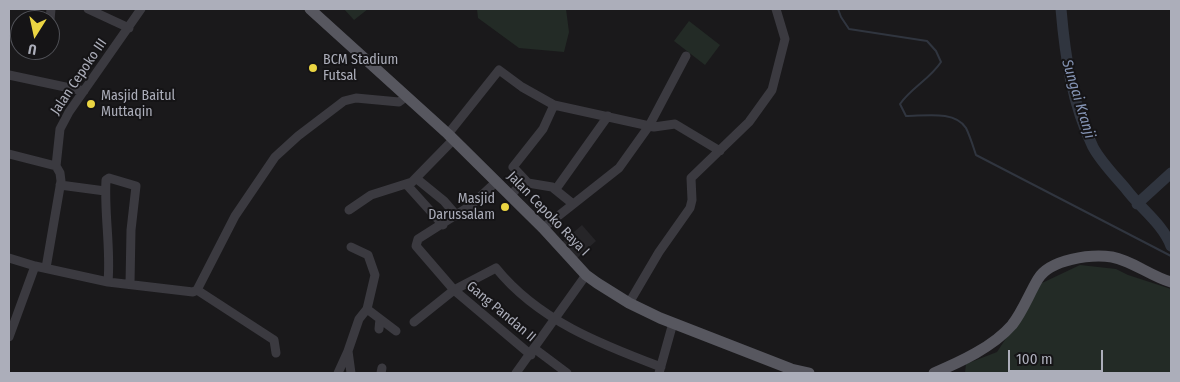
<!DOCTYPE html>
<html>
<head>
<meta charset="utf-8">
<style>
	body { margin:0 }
	#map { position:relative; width:1180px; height:382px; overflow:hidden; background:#1a191b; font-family:"Fira Sans Condensed",sans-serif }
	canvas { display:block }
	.frame { position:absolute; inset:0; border:10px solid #acaeba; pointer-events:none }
	.north { position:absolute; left:10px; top:10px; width:50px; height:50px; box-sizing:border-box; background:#151416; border:1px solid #515258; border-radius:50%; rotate:190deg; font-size:14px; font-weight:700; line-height:20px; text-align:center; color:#acaeba }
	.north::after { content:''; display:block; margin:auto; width:18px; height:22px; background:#ebd542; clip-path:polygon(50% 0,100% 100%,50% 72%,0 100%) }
	.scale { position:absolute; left:1008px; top:350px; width:95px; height:22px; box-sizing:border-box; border:2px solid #acaeba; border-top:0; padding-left:6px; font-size:15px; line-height:18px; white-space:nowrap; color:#acaeba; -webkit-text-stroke:4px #151416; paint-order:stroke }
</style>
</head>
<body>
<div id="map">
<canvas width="1180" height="382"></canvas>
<div class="frame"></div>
<div class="north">U</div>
<div class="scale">100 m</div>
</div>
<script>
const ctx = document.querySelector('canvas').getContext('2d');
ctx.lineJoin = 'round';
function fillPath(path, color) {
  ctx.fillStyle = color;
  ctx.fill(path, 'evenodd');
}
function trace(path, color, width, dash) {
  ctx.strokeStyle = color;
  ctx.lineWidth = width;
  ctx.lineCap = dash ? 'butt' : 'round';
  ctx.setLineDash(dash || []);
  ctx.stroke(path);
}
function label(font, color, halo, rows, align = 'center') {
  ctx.font = font + ' "Fira Sans Condensed",sans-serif';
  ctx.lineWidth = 4;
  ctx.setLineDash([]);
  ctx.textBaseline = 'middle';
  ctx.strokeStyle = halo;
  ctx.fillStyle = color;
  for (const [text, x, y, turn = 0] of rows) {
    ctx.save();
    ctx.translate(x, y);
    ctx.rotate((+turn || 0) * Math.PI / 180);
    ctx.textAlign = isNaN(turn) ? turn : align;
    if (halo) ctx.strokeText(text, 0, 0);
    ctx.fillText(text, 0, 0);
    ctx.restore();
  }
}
fillPath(new Path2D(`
	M 582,225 L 596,241 L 575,260 L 560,244 Z`), '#262528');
fillPath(new Path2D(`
	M 344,9 L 368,9 L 354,20 Z
	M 477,9 L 566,9 L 569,32 L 564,52 L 519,48 L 478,18 Z
	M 689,21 L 720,45 L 705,65 L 674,41 Z
	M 1080,265 L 1116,269 L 1128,275 L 1171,289 L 1171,373 L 965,373 L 966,364 L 997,352 L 1042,283 Z`), '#232b26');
trace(new Path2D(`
	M 838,9 L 841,17 L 849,29 L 927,41 L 936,51 L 941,62 C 930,79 911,88 900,104 L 906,116 C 924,116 955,110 966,128 C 970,136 973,146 976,155 L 1171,256`), '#30353f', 2);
trace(new Path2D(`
	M 1061,9 C 1065,56 1072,104 1093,147 C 1101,162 1115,176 1126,189 C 1140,208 1163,224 1171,246
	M 1137,204 L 1171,173`), '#30353f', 11);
trace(new Path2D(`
	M 88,9 L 129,28
	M 50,20 L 51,9
	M 9,75 L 84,91
	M 554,105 L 543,129 L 513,167 L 528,183 L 552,187 L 573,204
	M 448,134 L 499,70 L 522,87 L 554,105 L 654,127 L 675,124 L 720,151
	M 9,154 L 56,166
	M 56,166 L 60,129 L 69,112 L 141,9
	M 417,179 L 444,201 L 457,216
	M 496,182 L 470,206 L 418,239 L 416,246 L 454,290 L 531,355
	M 60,185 L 105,191
	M 407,185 L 443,225
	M 556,189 L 608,116
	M 510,196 L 525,180
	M 349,210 L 371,195 L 412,182 L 453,140
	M 543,228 L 619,168 L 649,126 L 686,56
	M 9,258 L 35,266 L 108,282 L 193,292 L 197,290 L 235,216 L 275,157 L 298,136 L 344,101 L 356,98 L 399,102 L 407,96
	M 46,268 L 61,181 L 60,173 L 56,166
	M 108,282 C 111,248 104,214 106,180 L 109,178 L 136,186 L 131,230 L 130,284
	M 197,290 L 274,340 L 276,353
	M 629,303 L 659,252 L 690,208 L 692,200 L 691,178 L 749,122 L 772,90 L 785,39 L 776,9
	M 367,309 L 396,331
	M 414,322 L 454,290 L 496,268 C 538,320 600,344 661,367
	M 379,329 L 380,319
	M 9,337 L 35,266
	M 535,349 L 567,373
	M 348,351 L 359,319 L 367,309 L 375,275 L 368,255 L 351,247
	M 338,373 L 348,351 L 351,373
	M 381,373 L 382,368
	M 516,373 L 586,275
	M 659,373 L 673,323`), '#3b3a40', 9);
trace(new Path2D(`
	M 310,9 L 448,134 L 543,228 L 586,275 L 597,283 L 629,303 L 660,318 L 791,369 L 809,373
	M 934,373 C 960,362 993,347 1012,325 C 1023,311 1029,294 1038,279 C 1050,259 1091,254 1112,257 C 1133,261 1150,276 1171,282`), '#57575f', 11);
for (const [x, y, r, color] of [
	[313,68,5,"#ebd542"],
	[91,104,5,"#ebd542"],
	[505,207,5,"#ebd542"]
]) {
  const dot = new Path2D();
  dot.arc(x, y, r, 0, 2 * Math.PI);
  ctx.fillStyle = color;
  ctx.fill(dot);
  trace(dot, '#151416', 2);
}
label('14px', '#acaeba', '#151416', [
	["BCM Stadium",323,60],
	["Futsal",323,76],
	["Masjid Baitul",101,96],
	["Muttaqin",101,112],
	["Masjid",495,199,"right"],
	["Darussalam",495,215,"right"]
], 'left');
label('14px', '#acaeba', '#151416', [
	["Jalan Cepoko III",79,77,-56],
	["Jalan Cepoko Raya I",548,214,46],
	["Gang Pandan II",501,312,40]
]);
label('italic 15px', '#8594b4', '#151416', [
	["Sungai Kranji",1078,99,73]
]);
</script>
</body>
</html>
